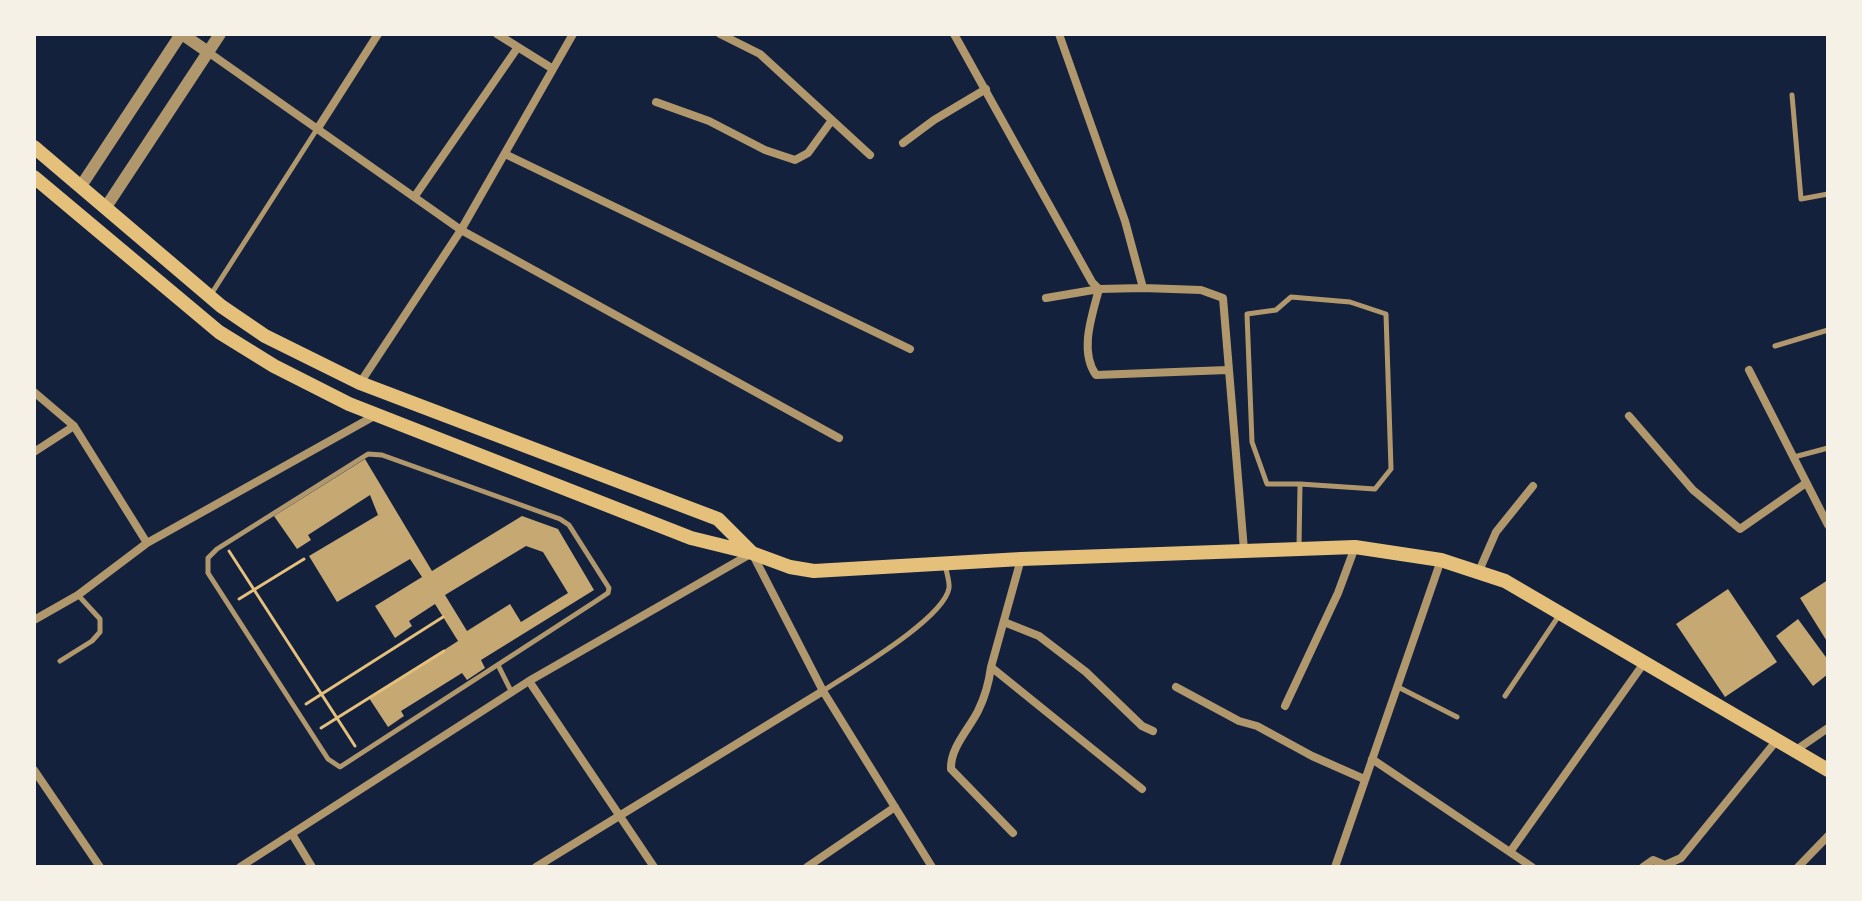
<!DOCTYPE html>
<html>
<head>
<meta charset="utf-8">
<style>
	body { margin:0 }
	#map { position:relative; width:1862px; height:901px; overflow:hidden; background:#14213d; font-family:"Asap Condensed",sans-serif }
	canvas { display:block }
	.frame { position:absolute; inset:0; border:36px solid #f6f1e7; pointer-events:none }
</style>
</head>
<body>
<div id="map">
<canvas width="1862" height="901"></canvas>
<div class="frame"></div>
</div>
<script>
const ctx = document.querySelector('canvas').getContext('2d');
ctx.lineJoin = 'round';
function fillPath(path, color) {
  ctx.fillStyle = color;
  ctx.fill(path, 'evenodd');
}
function trace(path, color, width, dash) {
  ctx.strokeStyle = color;
  ctx.lineWidth = width;
  ctx.lineCap = dash ? 'butt' : 'round';
  ctx.setLineDash(dash || []);
  ctx.stroke(path);
}
fillPath(new Path2D(`
	M 365,459 L 432,571 L 522,516 L 558,529 L 594,590 L 481,660 L 485,668 L 467,680 L 462,673 L 401,711 L 404,716 L 388,727 L 369,698 L 458,641 L 435,604 L 409,621 L 412,626 L 395,638 L 375,606 L 422,577 L 410,559 L 337,602 L 309,556 L 378,515 L 370,495 L 308,535 L 311,540 L 297,549 L 274,516 ZM 526,546 L 543,552 L 568,593 L 521,622 L 510,604 L 467,631 L 445,595 Z
	M 1828,580 L 1828,643 L 1800,598 Z
	M 1728,589 L 1777,662 L 1725,697 L 1676,624 Z
	M 1798,619 L 1828,660 L 1828,674 L 1813,686 L 1776,636 Z`), '#c6a872');
trace(new Path2D(`
	M 229,551 L 355,746
	M 239,599 L 304,559
	M 306,704 L 443,617
	M 321,728 L 444,651`), '#e5c07b', 3);
trace(new Path2D(`
	M 1792,95 L 1801,199 L 1828,194
	M 210,296 L 317,129
	M 1775,346 L 1828,330
	M 368,454 L 382,455 L 560,519 L 569,525 L 609,588 L 608,593 L 593,603 L 340,767 L 328,759 L 208,573 L 208,558 L 217,549 Z
	M 1794,457 L 1828,448
	M 1299,547 L 1300,484 L 1267,484 L 1252,442 L 1247,314 L 1276,310 L 1291,297 L 1350,302 L 1386,314 L 1391,469 L 1375,489 L 1300,484
	M 60,661 L 92,641 L 100,632 L 100,619 L 78,595
	M 498,665 L 512,693
	M 1398,687 L 1457,717
	M 823,691 C 850,673 944,619 949,588 C 950,582 946,571 945,564
	M 1505,696 L 1560,614`), '#b1986c', 5);
trace(new Path2D(`
	M 497,34 L 553,69
	M 720,34 L 760,54 L 870,155
	M 954,34 L 1092,282 L 1099,289 L 1143,288
	M 1059,34 L 1125,221 L 1143,288 L 1201,290 L 1223,298 L 1244,550
	M 208,52 L 461,230 L 839,438
	M 656,102 L 709,121 L 765,150 L 795,160 L 808,153 L 832,120
	M 318,128 L 378,34
	M 903,143 L 934,120 L 986,89
	M 505,154 L 910,349
	M 415,196 L 518,47
	M 1046,298 L 1099,289 C 1092,316 1079,351 1096,375 L 1227,370
	M 1749,370 L 1828,525
	M 360,383 L 461,230 L 573,34
	M 34,392 L 74,426 L 147,543
	M 1629,416 L 1693,490 L 1740,529 L 1806,483
	M 34,452 L 74,426
	M 1021,559 L 991,667 L 1142,789
	M 1479,571 L 1496,532 L 1533,486
	M 34,620 L 78,595 L 147,543 L 376,415
	M 1004,622 L 1039,636 L 1086,672 L 1142,726 L 1153,731
	M 991,667 C 989,682 985,697 978,711 C 969,729 950,748 951,769 L 1013,833
	M 529,681 L 654,867
	M 1176,687 L 1239,721 L 1257,726 L 1312,756 L 1364,779
	M 1285,706 L 1338,593 L 1355,547
	M 1796,750 L 1828,728
	M 1372,759 L 1532,867
	M 34,770 L 100,867
	M 292,834 L 312,867
	M 1510,852 L 1644,663
	M 240,867 L 529,681 L 752,553 L 823,691 L 932,867
	M 536,867 L 823,691
	M 807,867 L 895,807
	M 1335,867 L 1441,560
	M 1643,867 L 1653,860 L 1665,865 L 1681,858 L 1777,740
	M 1798,867 L 1828,836`), '#b1986c', 8);
trace(new Path2D(`
	M 182,34 L 208,52
	M 81,186 L 181,34
	M 106,207 L 220,34`), '#b1986c', 12);
trace(new Path2D(`
	M 34,147 L 221,306 L 265,336 L 360,383 L 718,519 L 752,553
	M 34,177 L 219,332 L 274,366 L 349,404 L 691,538 L 752,553 L 790,567 L 814,571 L 1021,559 L 1355,547 L 1441,560 L 1505,581 L 1828,770`), '#e5c07b', 14);
</script>
</body>
</html>
